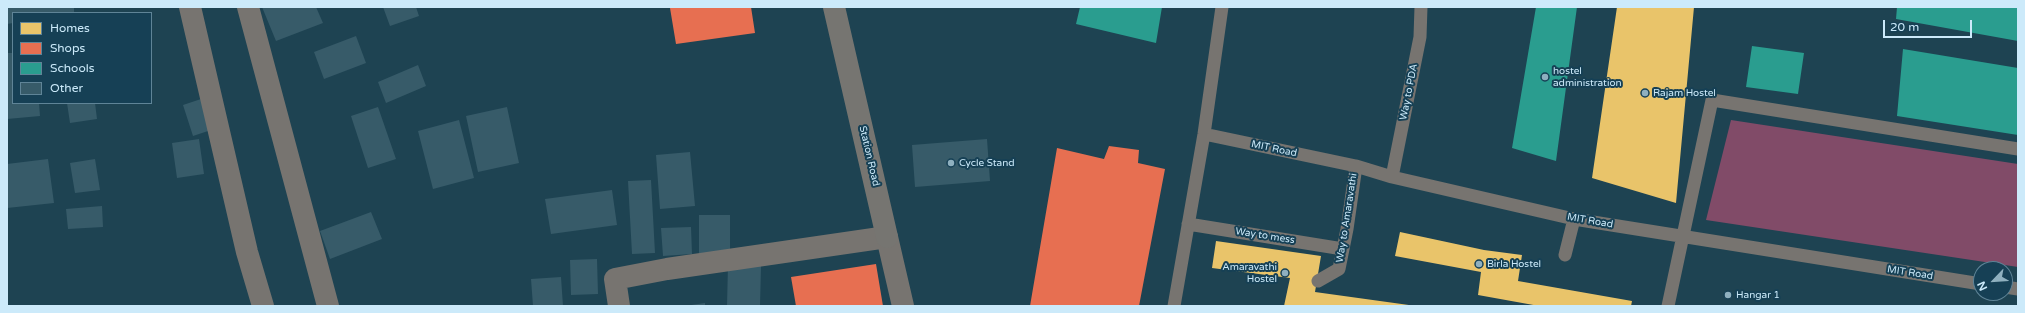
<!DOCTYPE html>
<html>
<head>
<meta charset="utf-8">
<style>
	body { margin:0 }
	#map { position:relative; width:2025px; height:313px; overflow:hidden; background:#1e4352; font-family:"Varela Round",sans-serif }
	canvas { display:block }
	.frame { position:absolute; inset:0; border:8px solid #cceafa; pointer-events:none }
	.legend { position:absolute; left:12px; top:12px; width:140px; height:92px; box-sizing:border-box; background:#164055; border:1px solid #5f8497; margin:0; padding:5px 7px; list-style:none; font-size:12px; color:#cceafa }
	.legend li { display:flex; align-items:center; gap:8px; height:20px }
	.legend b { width:20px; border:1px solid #5f8497 }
	.north { position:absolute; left:1973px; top:261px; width:40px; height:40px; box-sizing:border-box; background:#164055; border:1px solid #5f8497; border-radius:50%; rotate:245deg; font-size:11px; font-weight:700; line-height:16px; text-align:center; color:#cceafa }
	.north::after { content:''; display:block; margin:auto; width:14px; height:18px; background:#8fb0bf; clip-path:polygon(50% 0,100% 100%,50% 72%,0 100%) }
	.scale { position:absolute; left:1883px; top:20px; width:89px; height:18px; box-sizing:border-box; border:2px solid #cceafa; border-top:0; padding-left:5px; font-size:12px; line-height:14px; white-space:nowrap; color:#cceafa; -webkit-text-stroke:3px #164055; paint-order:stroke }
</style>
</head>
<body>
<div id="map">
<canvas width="2025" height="313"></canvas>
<div class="frame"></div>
<ul class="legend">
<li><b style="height:11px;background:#e9c46a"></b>Homes</li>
<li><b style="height:11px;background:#e76f51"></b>Shops</li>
<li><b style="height:11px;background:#2a9d8f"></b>Schools</li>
<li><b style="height:11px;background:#375b69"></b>Other</li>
</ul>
<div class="north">N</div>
<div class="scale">20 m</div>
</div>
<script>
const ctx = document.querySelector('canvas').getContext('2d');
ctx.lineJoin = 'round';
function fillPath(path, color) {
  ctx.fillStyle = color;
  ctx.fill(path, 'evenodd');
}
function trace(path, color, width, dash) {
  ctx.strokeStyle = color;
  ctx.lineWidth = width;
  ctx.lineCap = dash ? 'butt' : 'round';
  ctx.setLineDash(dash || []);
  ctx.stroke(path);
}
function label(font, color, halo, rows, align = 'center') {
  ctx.font = font + ' "Varela Round",sans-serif';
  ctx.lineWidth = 4;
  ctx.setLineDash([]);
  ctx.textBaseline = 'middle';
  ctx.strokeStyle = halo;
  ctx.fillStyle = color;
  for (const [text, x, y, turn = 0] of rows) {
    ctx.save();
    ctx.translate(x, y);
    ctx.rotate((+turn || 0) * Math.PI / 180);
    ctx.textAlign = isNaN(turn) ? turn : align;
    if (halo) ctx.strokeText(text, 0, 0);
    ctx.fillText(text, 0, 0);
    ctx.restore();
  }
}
fillPath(new Path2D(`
	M 1731,120 L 2018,164 L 2018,267 L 1706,220 Z`), '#814b68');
fillPath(new Path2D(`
	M 1617,7 L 1694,7 L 1676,203 L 1592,178 Z
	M 1400,232 L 1484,250 L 1522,255 L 1518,281 L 1632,301 L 1631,306 L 1539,306 L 1478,295 L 1481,272 L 1395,256 Z
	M 1216,241 L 1321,256 L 1315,292 L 1416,306 L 1284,306 L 1290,278 L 1212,268 Z`), '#e9c46a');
fillPath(new Path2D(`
	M 751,7 L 755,33 L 676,44 L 670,8 Z
	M 1109,146 L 1139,150 L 1138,163 L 1165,169 L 1139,306 L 1030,306 L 1057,148 L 1104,159 Z
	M 876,264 L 883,306 L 796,306 L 791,277 Z`), '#e76f51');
fillPath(new Path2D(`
	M 1080,7 L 1162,7 L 1156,43 L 1076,24 Z
	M 1536,7 L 1577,7 L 1556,161 L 1512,148 Z
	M 1897,7 L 2018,7 L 2018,41 L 1896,19 Z
	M 1752,46 L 1804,53 L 1798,94 L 1746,87 Z
	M 1903,49 L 2018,68 L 2018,135 L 1897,116 Z`), '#2a9d8f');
fillPath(new Path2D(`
	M 7,7 L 74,7 L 74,13 L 13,13 L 13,23 L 7,24 Z
	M 262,7 L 316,7 L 323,23 L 276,41 Z
	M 383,7 L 416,7 L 419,16 L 390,26 Z
	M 356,36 L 366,63 L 324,79 L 314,52 Z
	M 7,53 L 13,53 L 13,103 L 39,103 L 40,116 L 7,119 Z
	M 418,65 L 426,86 L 386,103 L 378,82 Z
	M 204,98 L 214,129 L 193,136 L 183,105 Z
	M 67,103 L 95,103 L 97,119 L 70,123 Z
	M 378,107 L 396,159 L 368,168 L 351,116 Z
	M 507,107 L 519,163 L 478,172 L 466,116 Z
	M 459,120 L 474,178 L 433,189 L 418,131 Z
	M 199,139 L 204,174 L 177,178 L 172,143 Z
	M 987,139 L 990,181 L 915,187 L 912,145 Z
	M 690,152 L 695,206 L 660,209 L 656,155 Z
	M 48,159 L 54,203 L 7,208 L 7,164 Z
	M 95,159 L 100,190 L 75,193 L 70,163 Z
	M 651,180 L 655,253 L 632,254 L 628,181 Z
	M 612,190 L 617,225 L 551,234 L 545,199 Z
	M 102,206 L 103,227 L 68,229 L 66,209 Z
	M 371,212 L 382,239 L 330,259 L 320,231 Z
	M 699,215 L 730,215 L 730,254 L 699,253 Z
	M 691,227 L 692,254 L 663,256 L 661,228 Z
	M 597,259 L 598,294 L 571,295 L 570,260 Z
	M 728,265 L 761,266 L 760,306 L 727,306 Z
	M 561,277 L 563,306 L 533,306 L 531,279 Z
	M 705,303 L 705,306 L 691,306 L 691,305 Z`), '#375b69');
trace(new Path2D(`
	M 1204,134 L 1356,166 L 1392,177 L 1574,219 L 1981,284
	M 1392,177 L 1420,37 L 1421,7
	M 1188,224 L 1343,249
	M 1565,255 L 1574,219
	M 1318,281 L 1339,269 L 1347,229 L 1356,166
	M 2005,287 L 2018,289
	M 1174,306 L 1204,134 L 1222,7
	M 1668,306 L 1712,100 L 2018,149`), '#777470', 13);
trace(new Path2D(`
	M 190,7 L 247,252 L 263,306
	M 248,7 L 328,306
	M 619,306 L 615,279 L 667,269 L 887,237 L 903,306`), '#777470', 22);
trace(new Path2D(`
	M 834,7 L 887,237`), '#767571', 22);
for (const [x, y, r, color] of [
	[1545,77,4,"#8fb0bf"],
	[1645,93,4,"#8fb0bf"],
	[951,163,4,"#8fb0bf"],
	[1479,264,4,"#8fb0bf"],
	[1285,273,4,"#8fb0bf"],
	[1728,295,4,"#8fb0bf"]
]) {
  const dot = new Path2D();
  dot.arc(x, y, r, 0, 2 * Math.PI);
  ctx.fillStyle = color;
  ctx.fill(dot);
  trace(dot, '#164055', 1.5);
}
label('10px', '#cceafa', '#164055', [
	["hostel",1553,71],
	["administration",1553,83],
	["Rajam Hostel",1653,93],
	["Cycle Stand",959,163],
	["Birla Hostel",1487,264],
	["Amaravathi",1277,267,"right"],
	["Hostel",1277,279,"right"],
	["Hangar 1",1736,295]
], 'left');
label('10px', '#cceafa', '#164055', [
	["Way to PDA",1409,92,-79],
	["MIT Road",1274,149,12],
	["Station Road",869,156,77],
	["Way to Amaravathi",1347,218,-81],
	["MIT Road",1590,221,10],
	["Way to mess",1265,236,9],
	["MIT Road",1910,273,9]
]);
</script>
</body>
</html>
